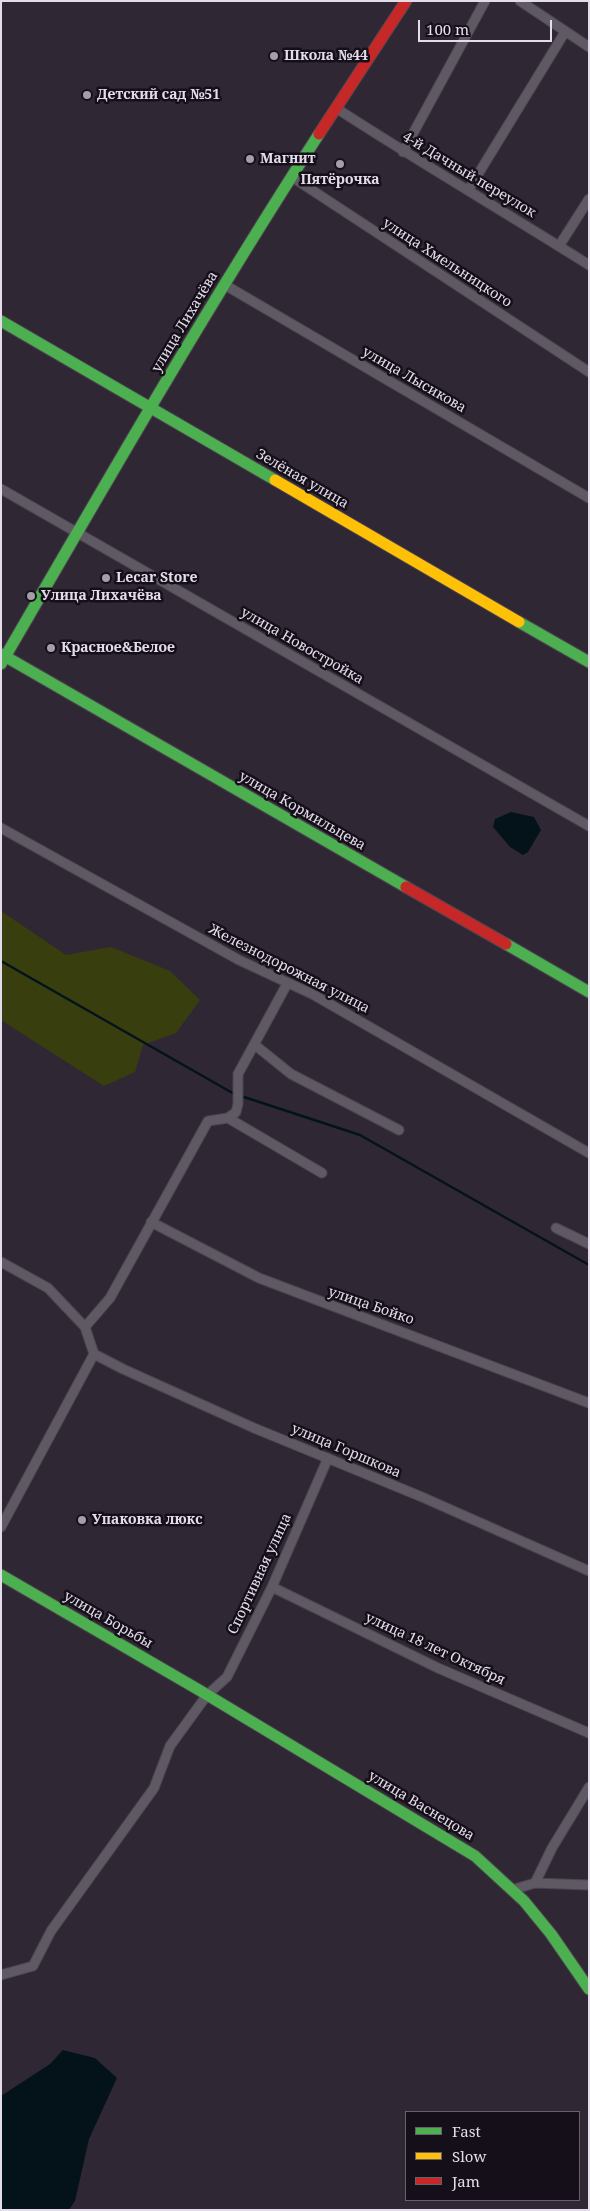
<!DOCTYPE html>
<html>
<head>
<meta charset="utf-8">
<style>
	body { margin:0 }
	#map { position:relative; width:590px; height:2211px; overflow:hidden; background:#2f2834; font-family:"Noto Serif",serif }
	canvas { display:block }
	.frame { position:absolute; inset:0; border:2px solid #e4dcea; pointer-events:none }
	.legend { position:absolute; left:405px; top:2111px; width:175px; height:90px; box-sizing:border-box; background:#150f19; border:1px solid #68616d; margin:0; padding:6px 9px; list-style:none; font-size:15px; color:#e4dcea }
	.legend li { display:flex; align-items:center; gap:10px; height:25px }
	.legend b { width:25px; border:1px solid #68616d }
	.scale { position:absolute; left:418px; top:20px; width:134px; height:22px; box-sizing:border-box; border:2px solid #e4dcea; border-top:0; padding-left:6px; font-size:15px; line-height:18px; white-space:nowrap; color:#e4dcea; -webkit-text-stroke:4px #150f19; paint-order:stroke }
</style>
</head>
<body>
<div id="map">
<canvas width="590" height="2211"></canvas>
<div class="frame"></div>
<ul class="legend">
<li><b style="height:6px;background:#4caf50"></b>Fast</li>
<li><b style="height:6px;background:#ffc107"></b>Slow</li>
<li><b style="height:6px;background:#c62828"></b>Jam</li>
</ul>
<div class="scale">100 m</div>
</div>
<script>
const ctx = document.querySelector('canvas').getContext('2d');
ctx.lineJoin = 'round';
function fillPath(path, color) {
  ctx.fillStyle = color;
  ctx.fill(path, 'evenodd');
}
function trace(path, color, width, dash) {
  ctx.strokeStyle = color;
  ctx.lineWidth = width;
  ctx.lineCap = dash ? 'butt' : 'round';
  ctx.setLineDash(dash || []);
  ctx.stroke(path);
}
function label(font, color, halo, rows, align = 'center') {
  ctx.font = font + ' "Noto Serif",serif';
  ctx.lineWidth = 5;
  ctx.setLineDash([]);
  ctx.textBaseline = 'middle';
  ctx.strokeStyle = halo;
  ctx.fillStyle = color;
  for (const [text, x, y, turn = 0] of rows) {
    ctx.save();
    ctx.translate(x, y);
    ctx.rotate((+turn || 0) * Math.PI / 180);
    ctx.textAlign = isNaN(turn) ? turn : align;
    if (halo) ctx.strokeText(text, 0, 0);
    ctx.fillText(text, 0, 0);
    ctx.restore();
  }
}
fillPath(new Path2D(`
	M 1,911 L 66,955 L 111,947 L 170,971 L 200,1000 L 176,1033 L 143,1045 L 135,1072 L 104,1086 L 1,1020 Z`), '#383e0e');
fillPath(new Path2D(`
	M 511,812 L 534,817 L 541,830 L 528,852 L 523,855 L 510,847 L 493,827 L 495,819 Z
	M 63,2050 L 95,2058 L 117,2078 L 89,2139 L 75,2201 L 69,2210 L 1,2210 L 1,2096 L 50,2064 Z`), '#04131a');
trace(new Path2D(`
	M 1,961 L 236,1095
	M 241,1096 L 360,1135 L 589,1265`), '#04131a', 2.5);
const street = new Path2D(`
	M 520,1 L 589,47
	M 336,108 C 419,162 505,212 589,265
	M 403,152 L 485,1
	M 292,177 L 589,372
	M 469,189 L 565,32
	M 559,246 L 589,199
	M 225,285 L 589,498
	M 1,489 L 589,826
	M 1,828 L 239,960 L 314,995 L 589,1153
	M 255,1045 L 291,1074 L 399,1130
	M 228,1118 L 322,1173
	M 151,1222 L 259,1278 L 589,1403
	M 556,1228 L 589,1244
	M 1,1262 L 48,1288 L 85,1327
	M 94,1354 L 123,1369 L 254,1428 L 422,1497 L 589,1571
	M 1,1527 L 94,1354 L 85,1327 L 110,1298 L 208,1121 L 228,1118 L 236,1112 L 238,1104 L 238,1074 L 287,984
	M 272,1587 L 438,1668 L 589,1733
	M 535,1883 L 552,1848 L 589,1787
	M 515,1889 L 535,1883 L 589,1885
	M 1,1975 L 33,1966 L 51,1931 L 154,1788 L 170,1746 L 207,1695 L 227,1677 L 272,1587 L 328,1458`);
const fast = new Path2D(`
	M 1,321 L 275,480
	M 519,622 L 589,662
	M 1,654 L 406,887
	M 1,664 C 104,486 207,307 319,134
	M 506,944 L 589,992
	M 1,1575 L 199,1690 L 475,1856 L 524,1901 L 551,1934 L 589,1989`);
const slow = new Path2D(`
	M 275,480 L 519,622`);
const jam = new Path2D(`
	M 319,134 L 406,1
	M 406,887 L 506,944`);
trace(street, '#4c4550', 11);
trace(fast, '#4c4550', 13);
trace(slow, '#4c4550', 13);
trace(jam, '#4c4550', 13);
trace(street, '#5f5964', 9);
trace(fast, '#4caf50', 11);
trace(slow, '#ffc107', 11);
trace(jam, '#c62828', 11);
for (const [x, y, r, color] of [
	[274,56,5,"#a59daa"],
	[87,95,5,"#a59daa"],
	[250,159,5,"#a59daa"],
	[340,164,5,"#a59daa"],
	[106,578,5,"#a59daa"],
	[31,596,5,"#a59daa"],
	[51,648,5,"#a59daa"],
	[82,1520,5,"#a59daa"]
]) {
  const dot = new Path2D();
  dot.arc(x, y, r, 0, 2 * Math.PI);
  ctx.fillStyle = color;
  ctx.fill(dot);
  trace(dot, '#150f19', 2);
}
label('bold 14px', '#e4dcea', '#150f19', [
	["Школа №44",284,56],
	["Детский сад №51",97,95],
	["Магнит",260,159],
	["Пятёрочка",340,180,"center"],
	["Lecar Store",116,578],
	["Улица Лихачёва",41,596],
	["Красное&Белое",61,648],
	["Упаковка люкс",92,1520]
], 'left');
label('14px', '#e4dcea', '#150f19', [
	["4-й Дачный переулок",469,175,31],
	["улица Хмельницкого",447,263,33],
	["улица Лихачёва",185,322,-59],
	["улица Лысикова",414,380,30],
	["Зелёная улица",302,479,30],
	["улица Новостройка",302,646,30],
	["улица Кормильцева",302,811,30],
	["Железнодорожная улица",289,969,27],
	["улица Бойко",371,1306,19],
	["улица Горшкова",346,1451,23],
	["Спортивная улица",260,1574,-65],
	["улица Борьбы",108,1620,30],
	["улица 18 лет Октября",435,1649,25],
	["улица Васнецова",421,1806,31]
]);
</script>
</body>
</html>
